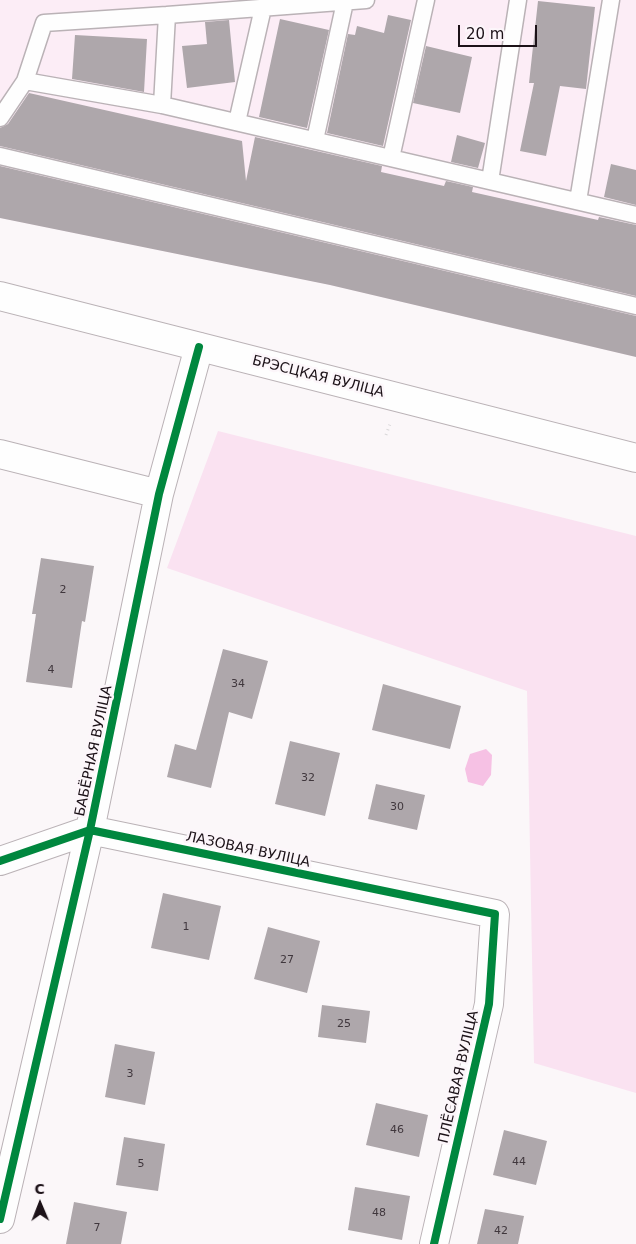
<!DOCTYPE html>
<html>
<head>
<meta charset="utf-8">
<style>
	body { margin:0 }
	#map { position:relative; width:636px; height:1244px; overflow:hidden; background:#fbf7f9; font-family:"DejaVu Sans",sans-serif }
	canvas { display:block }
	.north { position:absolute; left:15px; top:1179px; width:50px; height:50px; -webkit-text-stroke:4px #fcf6fa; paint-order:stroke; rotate:359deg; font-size:14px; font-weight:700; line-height:20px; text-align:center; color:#1c1218 }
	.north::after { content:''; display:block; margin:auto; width:18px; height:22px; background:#1c1218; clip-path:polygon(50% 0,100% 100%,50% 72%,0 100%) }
	.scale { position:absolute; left:458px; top:25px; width:79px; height:22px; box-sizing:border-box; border:2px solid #1c1218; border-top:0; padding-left:6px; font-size:15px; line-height:18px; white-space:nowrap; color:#1c1218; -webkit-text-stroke:4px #fcf6fa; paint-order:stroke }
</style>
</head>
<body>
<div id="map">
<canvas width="636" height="1244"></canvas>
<div class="north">С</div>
<div class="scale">20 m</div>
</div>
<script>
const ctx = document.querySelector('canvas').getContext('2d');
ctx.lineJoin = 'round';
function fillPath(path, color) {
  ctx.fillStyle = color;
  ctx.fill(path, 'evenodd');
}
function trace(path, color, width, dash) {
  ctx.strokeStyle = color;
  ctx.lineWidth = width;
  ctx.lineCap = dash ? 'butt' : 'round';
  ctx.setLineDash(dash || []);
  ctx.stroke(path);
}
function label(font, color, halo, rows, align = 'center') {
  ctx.font = font + ' "DejaVu Sans",sans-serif';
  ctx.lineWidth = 5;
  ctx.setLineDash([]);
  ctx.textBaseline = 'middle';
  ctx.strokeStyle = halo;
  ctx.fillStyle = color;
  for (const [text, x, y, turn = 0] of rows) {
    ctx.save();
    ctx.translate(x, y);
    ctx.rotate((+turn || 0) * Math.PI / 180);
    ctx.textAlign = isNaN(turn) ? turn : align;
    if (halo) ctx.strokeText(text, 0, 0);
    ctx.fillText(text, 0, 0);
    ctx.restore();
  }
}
fillPath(new Path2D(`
	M 0,0 L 636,0 L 636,357 L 330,285 L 0,218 Z`), '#fcedf6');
fillPath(new Path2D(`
	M 218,431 L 636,536 L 636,1093 L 534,1063 L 527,691 L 167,568 Z`), '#fae2f1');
fillPath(new Path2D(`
	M 486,749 L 492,755 L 491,775 L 483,786 L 468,782 L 465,769 L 470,754 Z`), '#f6c1e4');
fillPath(new Path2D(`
	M 538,1 L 595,7 L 586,89 L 560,86 L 546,156 L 520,151 L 534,83 L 529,83 Z
	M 388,15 L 411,20 L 383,146 L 327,133 L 348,34 L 355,35 L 357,26 L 384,33 Z
	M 280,19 L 329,30 L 307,128 L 259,117 Z
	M 229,20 L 235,82 L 187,88 L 182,46 L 207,44 L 205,22 Z
	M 75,35 L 147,39 L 144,92 L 72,79 Z
	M 426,46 L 472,57 L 460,113 L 413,103 Z
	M 29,93 L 242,141 L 246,181 L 255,137 L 382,166 L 381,172 L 444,186 L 446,181 L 473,187 L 472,192 L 598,220 L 599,217 L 636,225 L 636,296 L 0,146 L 0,128 L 8,124 Z
	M 457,135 L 485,143 L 478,168 L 451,162 Z
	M 611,164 L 636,170 L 636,205 L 604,197 Z
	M 0,166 L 636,316 L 636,357 L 330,285 L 0,218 Z
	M 41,558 L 94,566 L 85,622 L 82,621 L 72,688 L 26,682 L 36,614 L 32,614 Z
	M 223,649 L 268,661 L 252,719 L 229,712 L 211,788 L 167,777 L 175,744 L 196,750 Z
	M 383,684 L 461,706 L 450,749 L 372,730 Z
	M 290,741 L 340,753 L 325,816 L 275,804 Z
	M 376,784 L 425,795 L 417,830 L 368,819 Z
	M 163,893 L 221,906 L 209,960 L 151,948 Z
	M 268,927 L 320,941 L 307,993 L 254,979 Z
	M 322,1005 L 370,1011 L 366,1043 L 318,1037 Z
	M 115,1044 L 155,1052 L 145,1105 L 105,1097 Z
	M 376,1103 L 428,1115 L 419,1157 L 366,1145 Z
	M 504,1130 L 547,1141 L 536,1185 L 493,1175 Z
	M 124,1137 L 165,1144 L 158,1191 L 116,1185 Z
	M 355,1187 L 410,1196 L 402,1240 L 348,1230 Z
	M 74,1202 L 127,1212 L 121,1244 L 66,1244 Z
	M 485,1209 L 524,1216 L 518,1244 L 477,1244 Z`), '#aea7ab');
const lane = new Path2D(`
	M 366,0 L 167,15 L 162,105 L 636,215
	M 25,81 L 44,23 L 167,15
	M 0,118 L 25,81 L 162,105
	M 237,122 L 263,8
	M 315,140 L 345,2
	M 0,156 L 636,306
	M 391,158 L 426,0
	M 490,181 L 518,0
	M 578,201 L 611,0`);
const street = new Path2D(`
	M 0,454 L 159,494
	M 0,861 L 90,830 L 495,914 L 489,1004 L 434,1244
	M 0,1219 L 90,830 L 159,494 L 199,347`);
const primary = new Path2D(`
	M 0,296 L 636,458`);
trace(lane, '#bab2b6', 19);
trace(street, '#bab2b6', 30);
trace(primary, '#bab2b6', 30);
trace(new Path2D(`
	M 386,435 L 390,424`), '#d9d8d9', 3, [1, 4]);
trace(lane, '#fefefe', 16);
trace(street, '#fefefe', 28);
trace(primary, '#fefefe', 28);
trace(new Path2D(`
	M 0,861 L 90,830 L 495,914 L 489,1004 L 434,1244
	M 0,1219 L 90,830 L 159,494 L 199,347`), '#00873e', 8);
label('11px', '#40373d', null, [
	["2",63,590],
	["4",51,670],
	["34",238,684],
	["32",308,778],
	["30",397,807],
	["1",186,927],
	["27",287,960],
	["25",344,1024],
	["3",130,1074],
	["46",397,1130],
	["44",519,1162],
	["5",141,1164],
	["48",379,1213],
	["7",97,1228],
	["42",501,1231]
]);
label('14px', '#1c1218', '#fcf6fa', [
	["БРЭСЦКАЯ ВУЛІЦА",318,377,14],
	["БАБЁРНАЯ ВУЛІЦА",94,751,-78],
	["ЛАЗОВАЯ ВУЛІЦА",248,850,12],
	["ПЛЁСАВАЯ ВУЛІЦА",459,1077,-77]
]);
</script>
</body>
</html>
